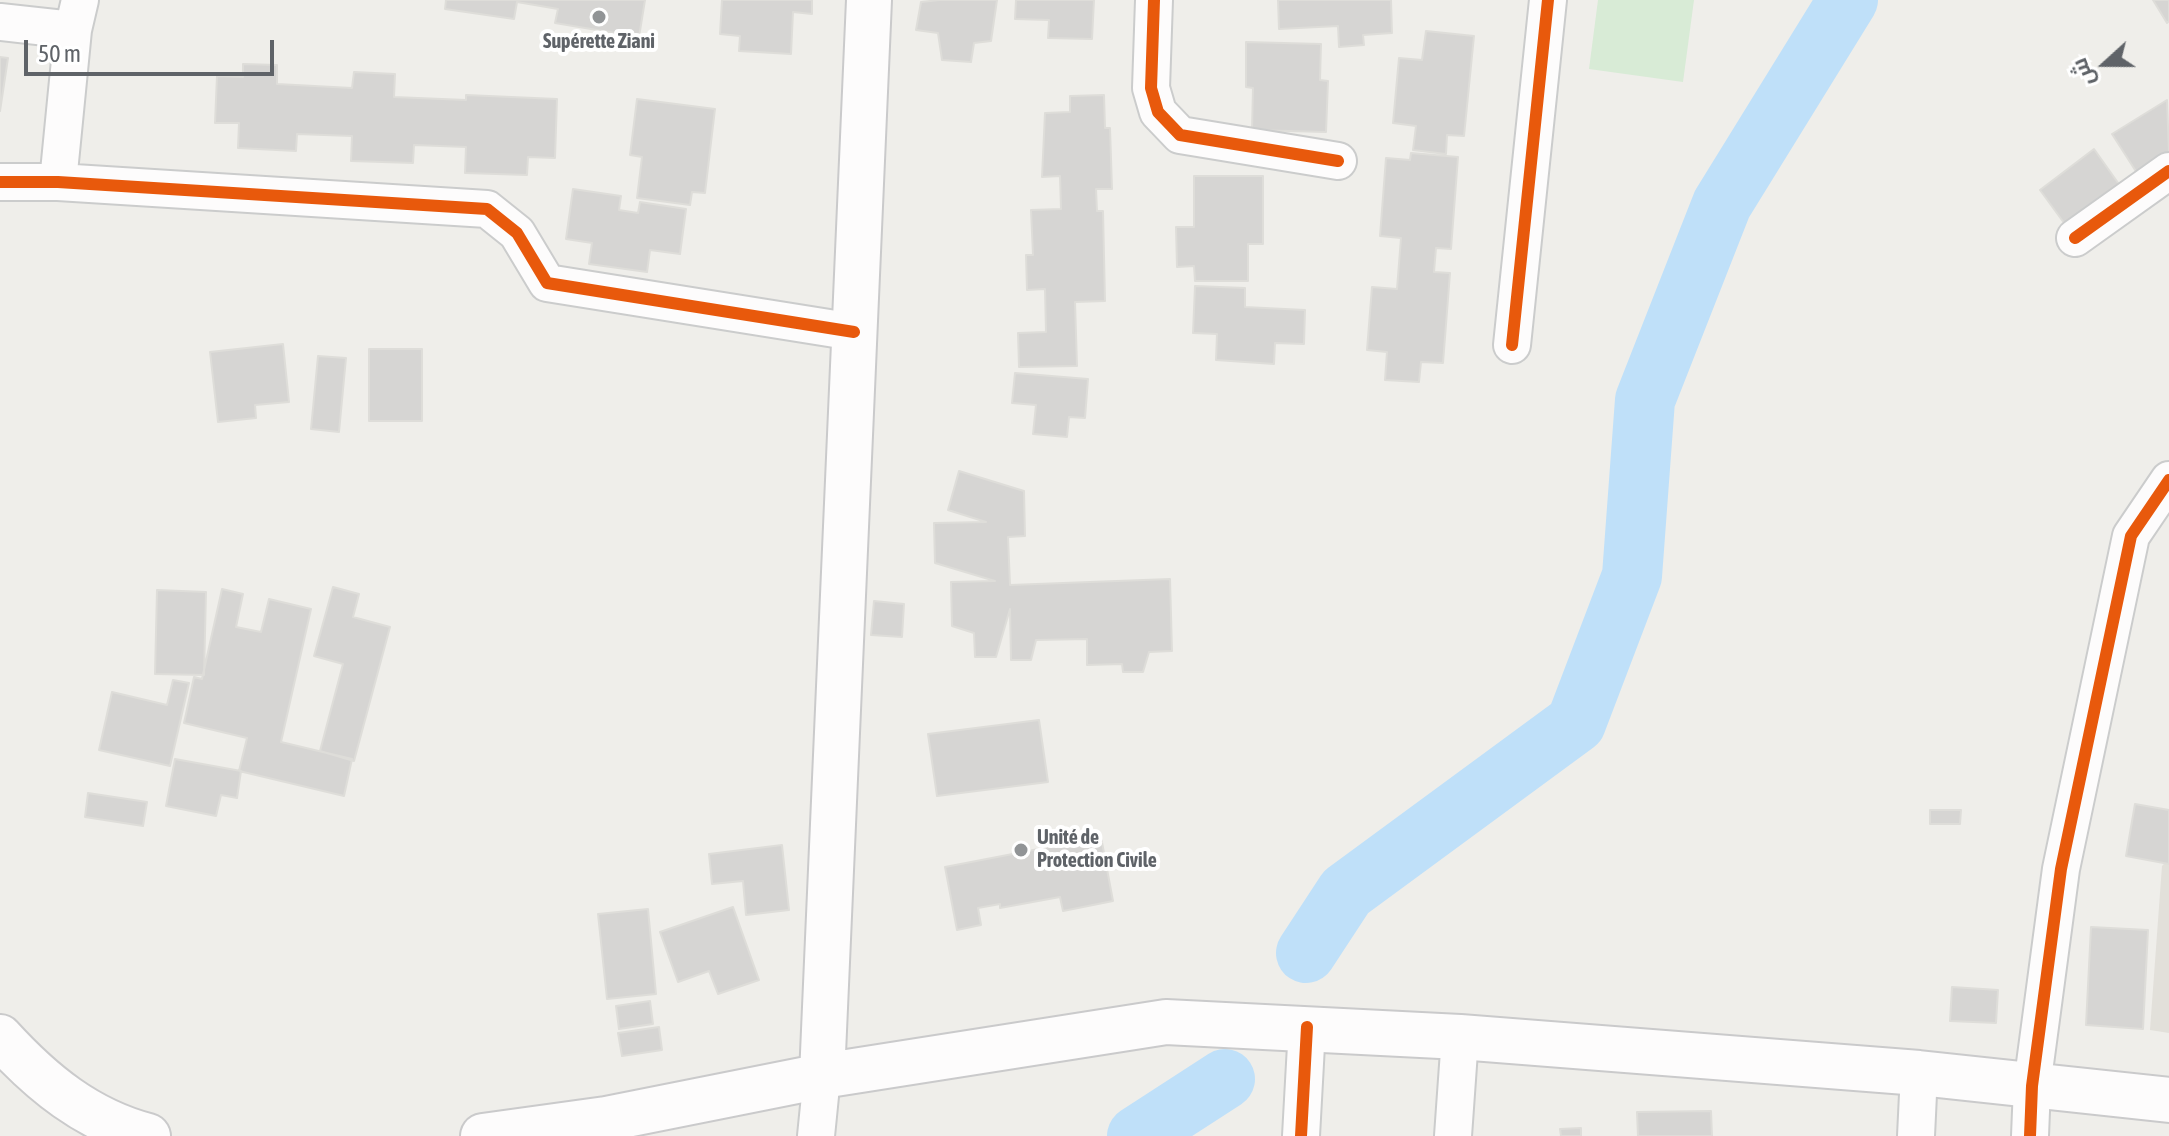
<!DOCTYPE html>
<html>
<head>
<meta charset="utf-8">
<style>
	body { margin:0 }
	#map { position:relative; width:2169px; height:1136px; overflow:hidden; background:#efeeea; font-family:"Asap Condensed",Cairo,sans-serif }
	canvas { display:block }
	.north { position:absolute; left:2065px; top:24px; width:80px; height:80px; -webkit-text-stroke:6px #fff; paint-order:stroke; rotate:249deg; font-size:22px; font-weight:700; line-height:32px; text-align:center; color:#5f6368 }
	.north::after { content:''; display:block; margin:auto; width:28px; height:36px; background:#5f6368; clip-path:polygon(50% 0,100% 100%,50% 72%,0 100%) }
	.scale { position:absolute; left:24px; top:40px; width:250px; height:36px; box-sizing:border-box; border:4px solid #5f6368; border-top:0; padding-left:10px; font-size:24px; line-height:28px; white-space:nowrap; color:#5f6368; -webkit-text-stroke:6px #fff; paint-order:stroke }
</style>
</head>
<body>
<div id="map">
<canvas width="2169" height="1136"></canvas>
<div class="north">ش</div>
<div class="scale">50 m</div>
</div>
<script>
const ctx = document.querySelector('canvas').getContext('2d');
ctx.lineJoin = 'round';
function fillPath(path, color) {
  ctx.fillStyle = color;
  ctx.fill(path, 'evenodd');
}
function trace(path, color, width, dash) {
  ctx.strokeStyle = color;
  ctx.lineWidth = width;
  ctx.lineCap = dash ? 'butt' : 'round';
  ctx.setLineDash(dash || []);
  ctx.stroke(path);
}
function label(font, color, halo, rows, align = 'center') {
  ctx.font = font + ' "Asap Condensed",sans-serif';
  ctx.lineWidth = 8;
  ctx.setLineDash([]);
  ctx.textBaseline = 'middle';
  ctx.strokeStyle = halo;
  ctx.fillStyle = color;
  for (const [text, x, y, turn = 0] of rows) {
    ctx.save();
    ctx.translate(x, y);
    ctx.rotate((+turn || 0) * Math.PI / 180);
    ctx.textAlign = isNaN(turn) ? turn : align;
    if (halo) ctx.strokeText(text, 0, 0);
    ctx.fillText(text, 0, 0);
    ctx.restore();
  }
}
fillPath(new Path2D(`
	M 2169,858 L 2169,1033 L 2150,1030 L 2162,866 Z`), '#e2e0da');
fillPath(new Path2D(`
	M 1598,0 L 1694,0 L 1683,82 L 1589,69 Z`), '#d8ebd6');
trace(new Path2D(`
	M 1306,953 L 1346,892 L 1576,723 L 1632,576 L 1645,400 L 1722,204 L 1848,0
	M 1137,1136 L 1225,1079`), '#bfe0f9', 60);
const building = new Path2D(`
	M 446,0 L 645,0 L 639,37 L 555,23 L 558,9 L 517,2 L 514,19 L 445,9 Z
	M 722,0 L 812,0 L 812,14 L 793,12 L 791,54 L 739,51 L 740,36 L 720,34 Z
	M 939,0 L 997,0 L 991,41 L 974,43 L 971,62 L 942,60 L 938,33 L 916,30 L 921,2 Z
	M 1016,0 L 1094,0 L 1092,39 L 1048,38 L 1049,20 L 1015,19 Z
	M 1278,0 L 1391,0 L 1392,33 L 1363,35 L 1364,45 L 1339,47 L 1338,26 L 1279,29 Z
	M 2153,0 L 2169,0 L 2169,21 L 2167,23 Z
	M 1426,31 L 1474,36 L 1464,136 L 1447,135 L 1446,154 L 1413,150 L 1416,126 L 1393,123 L 1399,58 L 1422,60 Z
	M 1246,42 L 1321,44 L 1320,80 L 1328,81 L 1326,132 L 1252,130 L 1253,88 L 1246,87 Z
	M 0,57 L 8,58 L 0,111 Z
	M 243,64 L 277,65 L 277,84 L 352,88 L 354,72 L 395,74 L 394,97 L 466,100 L 466,95 L 557,99 L 555,158 L 528,157 L 527,175 L 465,173 L 466,147 L 414,145 L 413,163 L 351,161 L 352,136 L 297,134 L 296,151 L 238,148 L 239,123 L 215,123 L 217,76 L 243,77 Z
	M 1104,95 L 1105,128 L 1110,128 L 1112,189 L 1096,189 L 1097,211 L 1103,211 L 1105,301 L 1075,302 L 1077,366 L 1019,367 L 1018,333 L 1046,332 L 1045,289 L 1027,290 L 1026,255 L 1033,255 L 1031,210 L 1061,209 L 1060,176 L 1042,177 L 1045,113 L 1070,112 L 1070,96 Z
	M 637,99 L 715,109 L 705,193 L 692,192 L 690,205 L 637,198 L 642,157 L 630,155 Z
	M 2167,100 L 2169,153 L 2137,173 L 2112,134 Z
	M 2094,149 L 2121,187 L 2067,227 L 2040,190 Z
	M 1411,153 L 1458,157 L 1451,249 L 1436,248 L 1434,272 L 1450,273 L 1443,363 L 1421,362 L 1419,382 L 1385,380 L 1387,352 L 1367,350 L 1372,287 L 1397,289 L 1401,238 L 1380,236 L 1386,158 L 1410,160 Z
	M 1194,176 L 1263,176 L 1263,244 L 1248,244 L 1248,281 L 1195,281 L 1194,266 L 1177,267 L 1176,227 L 1194,227 Z
	M 573,189 L 621,196 L 619,210 L 638,213 L 640,202 L 686,209 L 680,254 L 650,250 L 647,272 L 589,264 L 592,243 L 566,239 Z
	M 1195,286 L 1245,288 L 1245,307 L 1305,310 L 1304,344 L 1275,343 L 1274,364 L 1216,360 L 1217,334 L 1193,333 Z
	M 283,344 L 289,402 L 255,405 L 256,418 L 218,422 L 210,352 Z
	M 369,349 L 422,349 L 422,421 L 369,421 Z
	M 318,356 L 346,358 L 339,432 L 311,429 Z
	M 1015,373 L 1088,379 L 1085,418 L 1069,417 L 1067,437 L 1033,434 L 1036,405 L 1012,403 Z
	M 959,471 L 1024,491 L 1025,536 L 1008,537 L 1010,585 L 1170,579 L 1172,651 L 1149,652 L 1143,672 L 1123,672 L 1122,664 L 1087,665 L 1087,639 L 1036,640 L 1031,660 L 1011,660 L 1010,609 L 996,657 L 975,657 L 974,633 L 952,626 L 951,582 L 995,581 L 935,563 L 934,523 L 986,522 L 948,510 Z
	M 333,587 L 359,594 L 353,617 L 390,627 L 354,761 L 320,751 L 343,664 L 314,656 Z
	M 222,589 L 243,594 L 236,627 L 261,632 L 269,599 L 311,609 L 281,742 L 352,759 L 344,796 L 239,771 L 247,738 L 184,723 L 194,677 L 202,679 Z
	M 157,590 L 206,592 L 204,675 L 155,674 Z
	M 874,601 L 904,604 L 902,637 L 871,635 Z
	M 173,680 L 189,683 L 170,766 L 99,750 L 112,692 L 167,705 Z
	M 1039,720 L 1048,782 L 937,796 L 928,734 Z
	M 175,759 L 241,771 L 237,798 L 221,795 L 216,816 L 166,806 Z
	M 88,793 L 147,802 L 143,826 L 85,817 Z
	M 2135,804 L 2169,810 L 2169,864 L 2126,856 Z
	M 1930,810 L 1961,810 L 1960,824 L 1930,824 Z
	M 1101,837 L 1113,901 L 1063,911 L 1060,897 L 1000,908 L 1000,904 L 978,908 L 981,925 L 957,930 L 945,867 Z
	M 782,845 L 789,910 L 746,915 L 743,881 L 712,884 L 709,854 Z
	M 733,907 L 759,980 L 718,994 L 709,971 L 678,982 L 660,932 Z
	M 648,909 L 656,994 L 607,999 L 598,914 Z
	M 2091,927 L 2148,930 L 2143,1029 L 2086,1025 Z
	M 1952,987 L 1998,990 L 1996,1023 L 1950,1021 Z
	M 650,1001 L 653,1024 L 619,1029 L 616,1006 Z
	M 659,1027 L 662,1050 L 622,1056 L 618,1033 Z
	M 1711,1111 L 1712,1136 L 1638,1136 L 1637,1112 Z
	M 1581,1128 L 1581,1136 L 1561,1136 L 1560,1129 Z`);
fillPath(building, '#d6d5d3');
trace(building, '#deddd9', 2);
const street = new Path2D(`
	M 1154,0 L 1151,88 L 1158,112 L 1180,135 L 1338,161
	M 0,22 L 73,30 L 80,0
	M 0,182 L 58,182 L 487,209 L 517,233 L 547,283 L 854,332
	M 58,182 L 73,30
	M 2075,238 L 2169,171
	M 1512,345 L 1548,0
	M 816,1136 L 822,1076
	M 1301,1136 L 1307,1027
	M 1453,1136 L 1460,1037
	M 1916,1136 L 1919,1073
	M 2030,1136 L 2032,1086 L 2061,869 L 2131,536 L 2169,480`);
const secondary = new Path2D(`
	M 0,1037 C 42,1083 87,1120 148,1136
	M 822,1076 L 869,0
	M 483,1136 L 606,1119 L 822,1076 L 1166,1022 L 1460,1037 L 1919,1073 L 2169,1100`);
trace(street, '#cbcccc', 40);
trace(secondary, '#cacacb', 48);
trace(street, '#fdfcfc', 36);
trace(secondary, '#fdfcfc', 44);
trace(new Path2D(`
	M 1154,0 L 1151,88 L 1158,112 L 1180,135 L 1338,161
	M 0,182 L 58,182 L 487,209 L 517,233 L 547,283 L 854,332
	M 2075,238 L 2169,171
	M 1512,345 L 1548,0
	M 1301,1136 L 1307,1027
	M 2030,1136 L 2032,1086 L 2061,869 L 2131,536 L 2169,480`), '#e8590c', 12);
for (const [x, y, r, color] of [
	[599,17,8,"#919496"],
	[1021,850,8,"#919496"]
]) {
  const dot = new Path2D();
  dot.arc(x, y, r, 0, 2 * Math.PI);
  ctx.fillStyle = color;
  ctx.fill(dot);
  trace(dot, '#fff', 3);
}
label('bold 20px', '#5f6368', '#fff', [
	["Supérette Ziani",599,42],
	["Unité de",1037,838,"left"],
	["Protection Civile",1037,861,"left"]
]);
</script>
</body>
</html>
